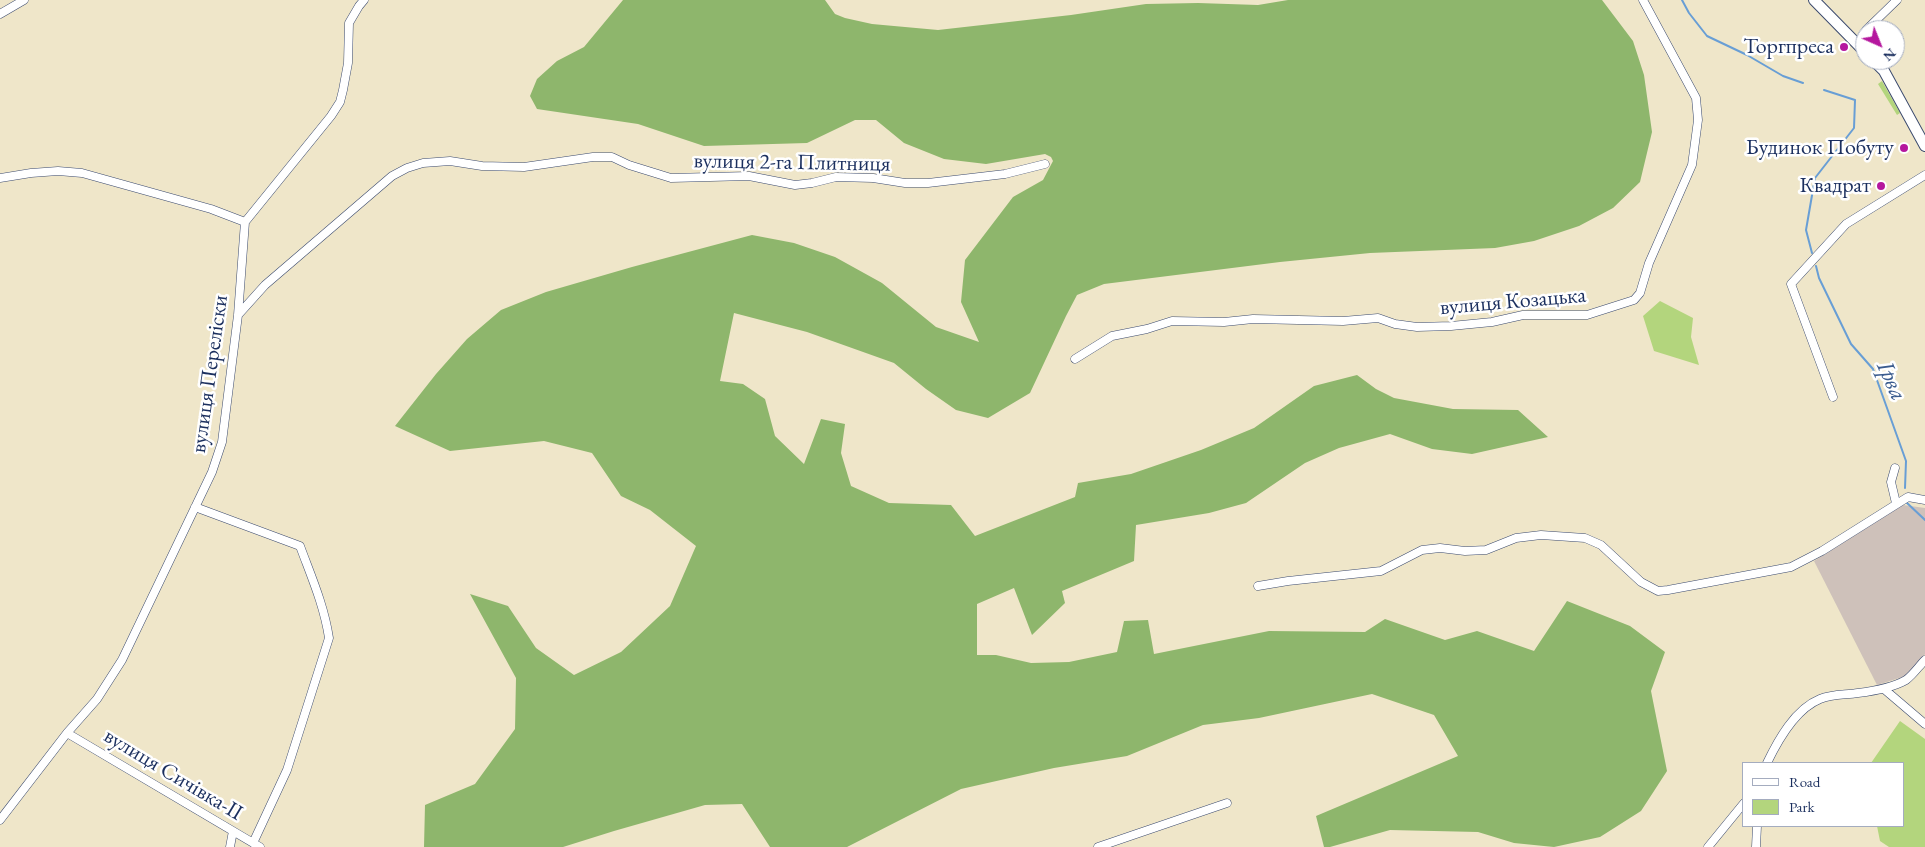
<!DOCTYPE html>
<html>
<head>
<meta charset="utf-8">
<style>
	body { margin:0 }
	#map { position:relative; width:1925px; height:847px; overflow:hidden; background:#efe6c9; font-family:"EB Garamond",serif }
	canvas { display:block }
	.legend { position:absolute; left:1742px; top:762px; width:162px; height:65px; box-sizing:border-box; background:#fff; border:1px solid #a4acbf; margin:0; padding:6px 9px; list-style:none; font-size:15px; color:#1b2f5e }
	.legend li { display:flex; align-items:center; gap:10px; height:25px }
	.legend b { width:25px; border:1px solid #a4acbf }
	.north { position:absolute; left:1855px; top:20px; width:50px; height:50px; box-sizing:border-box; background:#fff; border:1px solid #a4acbf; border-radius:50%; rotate:136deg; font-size:14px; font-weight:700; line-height:20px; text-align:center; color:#1b2f5e }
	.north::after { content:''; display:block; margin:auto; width:18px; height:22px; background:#b5179e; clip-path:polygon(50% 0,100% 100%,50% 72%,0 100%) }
</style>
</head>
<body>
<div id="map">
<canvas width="1925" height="847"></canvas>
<ul class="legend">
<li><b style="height:6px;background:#fff"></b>Road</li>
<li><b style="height:14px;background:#b3d57d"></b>Park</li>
</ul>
<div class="north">N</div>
</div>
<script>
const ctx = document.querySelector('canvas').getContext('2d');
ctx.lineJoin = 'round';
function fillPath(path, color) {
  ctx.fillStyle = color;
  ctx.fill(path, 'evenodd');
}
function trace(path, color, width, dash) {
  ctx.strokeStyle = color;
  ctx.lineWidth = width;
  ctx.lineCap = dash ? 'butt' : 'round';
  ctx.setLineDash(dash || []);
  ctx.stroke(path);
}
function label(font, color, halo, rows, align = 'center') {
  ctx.font = font + ' "EB Garamond",serif';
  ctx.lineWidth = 5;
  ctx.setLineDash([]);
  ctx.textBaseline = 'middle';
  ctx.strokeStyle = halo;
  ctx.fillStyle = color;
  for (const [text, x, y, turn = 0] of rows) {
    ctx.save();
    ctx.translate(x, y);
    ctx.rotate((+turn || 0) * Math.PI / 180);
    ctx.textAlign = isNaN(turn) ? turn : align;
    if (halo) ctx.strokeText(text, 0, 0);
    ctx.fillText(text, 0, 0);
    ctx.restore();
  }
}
fillPath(new Path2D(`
	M 1903,505 L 1925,508 L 1925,654 L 1912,674 L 1877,685 L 1814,561 Z`), '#cec1ba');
fillPath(new Path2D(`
	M 1882,81 L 1900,113 L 1897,115 L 1878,84 Z
	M 1660,301 L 1693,318 L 1691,337 L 1699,365 L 1654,351 L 1643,316 Z
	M 1900,721 L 1925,739 L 1925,847 L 1889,847 L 1880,841 L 1877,826 L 1904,826 L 1904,763 L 1871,763 Z`), '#b3d57d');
fillPath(new Path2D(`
	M 623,0 L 825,0 L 835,14 L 845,18 L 872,24 L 938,30 L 1071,15 L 1146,4 L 1198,3 L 1258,5 L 1288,0 L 1602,0 L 1633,41 L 1644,75 L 1652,132 L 1640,182 L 1613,208 L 1579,226 L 1534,241 L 1495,248 L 1370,253 L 1280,262 L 1104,284 L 1077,295 L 1066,316 L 1030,393 L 988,418 L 956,410 L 926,389 L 894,363 L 807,332 L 734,313 L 720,381 L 743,384 L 765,399 L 775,436 L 804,464 L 821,419 L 845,424 L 841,453 L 851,486 L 889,503 L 951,505 L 975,536 L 1075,497 L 1078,483 L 1131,474 L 1201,450 L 1254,428 L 1314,386 L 1357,375 L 1376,389 L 1394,398 L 1453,409 L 1518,410 L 1548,437 L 1472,454 L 1432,449 L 1390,434 L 1339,448 L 1305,463 L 1246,503 L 1209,513 L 1136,525 L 1134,561 L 1062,591 L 1065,603 L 1032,635 L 1014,588 L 977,604 L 977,655 L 996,655 L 1031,663 L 1069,662 L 1117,652 L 1124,621 L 1148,620 L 1154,654 L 1269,631 L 1365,632 L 1385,619 L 1445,640 L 1477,631 L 1534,651 L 1567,601 L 1630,626 L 1665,652 L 1651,691 L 1667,771 L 1641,811 L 1600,837 L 1554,847 L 1514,843 L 1478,832 L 1390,830 L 1330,847 L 1324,847 L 1316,816 L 1458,756 L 1434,715 L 1372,694 L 1259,718 L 1203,725 L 1127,756 L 1054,768 L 961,789 L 847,847 L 770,847 L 742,804 L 705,805 L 614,831 L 563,847 L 424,847 L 425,805 L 475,784 L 515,729 L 516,678 L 470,594 L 508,606 L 536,648 L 574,675 L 621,652 L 670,606 L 696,546 L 650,510 L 621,496 L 592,453 L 544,441 L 450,451 L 395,426 L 436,374 L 467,339 L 501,310 L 546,292 L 632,267 L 752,235 L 794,243 L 835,257 L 882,283 L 936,327 L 979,342 L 961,302 L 965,260 L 1013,197 L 1043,180 L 1053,161 L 1051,157 L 1045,154 L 986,164 L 944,159 L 904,143 L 876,120 L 855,120 L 807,143 L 704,146 L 638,124 L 537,109 L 530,96 L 537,79 L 557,61 L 584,47 Z`), '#8eb66c');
trace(new Path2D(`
	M 1682,0 L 1689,13 L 1707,36 L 1747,55 L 1783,76 L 1803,83
	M 1812,253 L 1806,230 L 1815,178 L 1854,128 L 1855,100 L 1824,90
	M 1816,266 L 1819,278 L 1851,344 L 1873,369 L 1906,461 L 1905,488
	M 1906,502 L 1925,520`), '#689ed5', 2);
const minor = new Path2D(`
	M 0,14 L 24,0
	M 1866,30 L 1897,0
	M 0,178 L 31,173 L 58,171 L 82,173 L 211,209 L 245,222
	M 238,315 L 265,285 L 392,176 L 407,168 L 423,163 L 450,161 L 482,166 L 524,167 L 593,157 L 612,157 L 629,165 L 671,178 L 749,176 L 795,185 L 812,183 L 836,177 L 873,178 L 905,183 L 928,183 L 1005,174 L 1045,164
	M 1075,359 L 1112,336 L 1147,329 L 1172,321 L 1224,322 L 1253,319 L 1343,321 L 1378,318 L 1395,324 L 1417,327 L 1451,326 L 1492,322 L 1523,315 L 1587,315 L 1634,300 L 1640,293 L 1649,263 L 1692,165 L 1698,120 L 1696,98 L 1643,0
	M 1833,397 L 1791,284 L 1846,224 L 1925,175
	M 1895,468 L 1891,482 L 1896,503
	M 195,507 L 300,546 C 311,576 324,605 329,638 L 287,770 L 253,843
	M 1258,586 L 1288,581 L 1381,571 L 1422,550 L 1440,548 L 1465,551 L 1486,550 L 1516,538 L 1541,535 L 1585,538 L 1601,545 L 1641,582 L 1658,591 L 1668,590 L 1791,567 L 1822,551 L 1908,497 L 1925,500
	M 1884,689 L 1925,724
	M 67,733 L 260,847
	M 1767,763 C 1778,740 1795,709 1820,699 C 1832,694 1846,695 1858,693 C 1874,691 1892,688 1906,680 C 1913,675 1919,666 1925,660
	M 0,820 L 67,733 L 97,699 L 122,660 L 212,472 L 222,442 L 238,315 L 245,222 L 331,116 L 340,102 L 343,90 L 348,63 L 349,23 L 359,6 L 364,0
	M 230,847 L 233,831
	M 1098,847 L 1227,803
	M 1708,847 L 1744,803
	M 1756,847 L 1757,826`);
const major = new Path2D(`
	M 1814,0 L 1865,52
	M 1873,60 L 1884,71 L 1925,146`);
trace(minor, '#3b4a6e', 9);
trace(major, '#3b4a6e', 12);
trace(minor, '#fff', 8);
trace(major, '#fff', 10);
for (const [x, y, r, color] of [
	[1844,47,5,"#b5179e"],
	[1904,148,5,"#b5179e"],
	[1881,186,5,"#b5179e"]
]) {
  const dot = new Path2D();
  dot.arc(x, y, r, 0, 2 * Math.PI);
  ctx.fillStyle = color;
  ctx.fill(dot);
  trace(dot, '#fff', 2);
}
label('22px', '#1b2f5e', '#fff', [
	["Торгпреса",1834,47],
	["Будинок Побуту",1894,148],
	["Квадрат",1871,186]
], 'right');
label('22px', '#1b2f5e', '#fff', [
	["вулиця 2-га Плитниця",792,163,1],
	["вулиця Козацька",1513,302,-5],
	["вулиця Переліски",210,374,-82],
	["вулиця Сичівка-II",173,775,31]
]);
label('italic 24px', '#3a5b8e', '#fff', [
	["Ірва",1891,381,66]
]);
</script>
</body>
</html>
